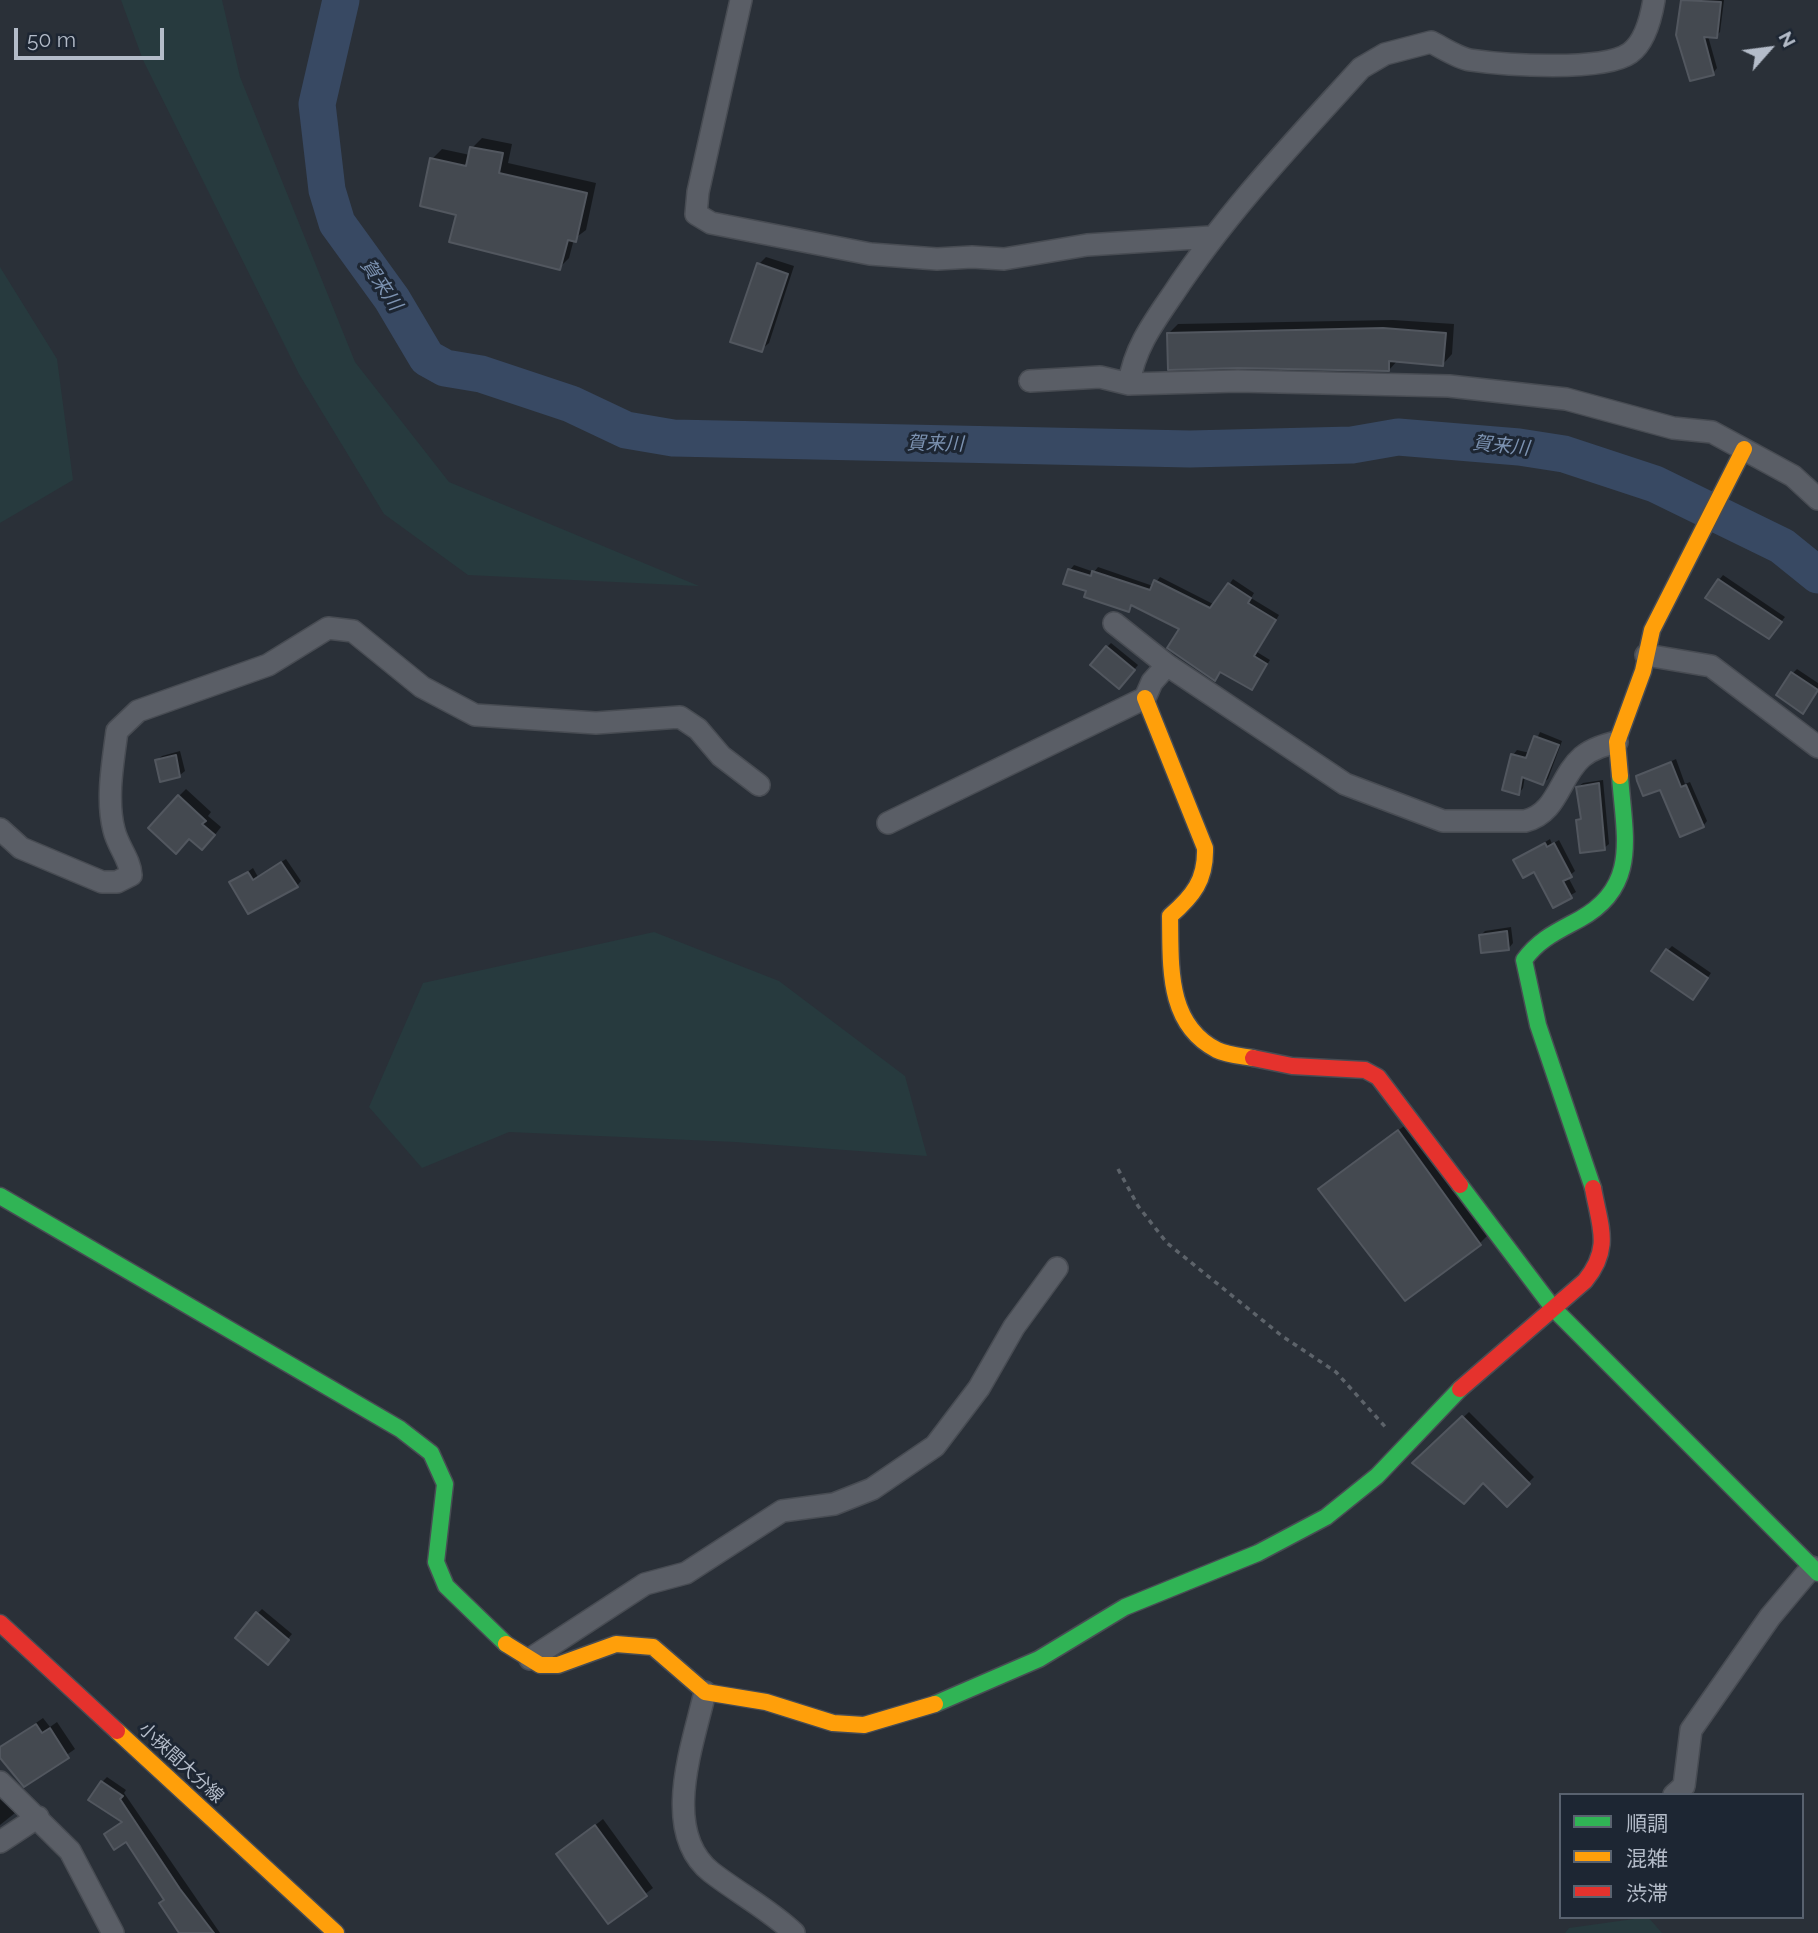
<!DOCTYPE html>
<html>
<head>
<meta charset="utf-8">
<style>
	body { margin:0 }
	#map { position:relative; width:1818px; height:1933px; overflow:hidden; background:#2a3038; font-family:Raleway,"Noto Sans JP",sans-serif }
	canvas { display:block }
	.legend { position:absolute; left:1559px; top:1793px; width:245px; height:126px; box-sizing:border-box; background:#1d2633; border:2px solid #59626f; margin:0; padding:9px 12px; list-style:none; font-size:21px; color:#b4bcc9 }
	.legend li { display:flex; align-items:center; gap:14px; height:35px }
	.legend b { width:35px; border:2px solid #59626f }
	.north { position:absolute; left:1734px; top:14px; width:70px; height:70px; -webkit-text-stroke:5px #1d2633; paint-order:stroke; rotate:62deg; font-size:19px; font-weight:700; line-height:28px; text-align:center; color:#b4bcc9 }
	.north::after { content:''; display:block; margin:auto; width:24px; height:32px; background:#b4bcc9; clip-path:polygon(50% 0,100% 100%,50% 72%,0 100%) }
	.scale { position:absolute; left:14px; top:28px; width:150px; height:32px; box-sizing:border-box; border:4px solid #b4bcc9; border-top:0; padding-left:9px; font-size:21px; line-height:24px; white-space:nowrap; color:#b4bcc9; -webkit-text-stroke:5px #1d2633; paint-order:stroke }
</style>
</head>
<body>
<div id="map">
<canvas width="1818" height="1933"></canvas>
<ul class="legend">
<li><b style="height:9px;background:#30b455"></b>順調</li>
<li><b style="height:9px;background:#ff9f0a"></b>混雑</li>
<li><b style="height:9px;background:#e5322d"></b>渋滞</li>
</ul>
<div class="north">N</div>
<div class="scale">50 m</div>
</div>
<script>
const ctx = document.querySelector('canvas').getContext('2d');
ctx.lineJoin = 'round';
function fillPath(path, color) {
  ctx.fillStyle = color;
  ctx.fill(path, 'evenodd');
}
function trace(path, color, width, dash) {
  ctx.strokeStyle = color;
  ctx.lineWidth = width;
  ctx.lineCap = dash ? 'butt' : 'round';
  ctx.setLineDash(dash || []);
  ctx.stroke(path);
}
function label(font, color, halo, rows, align = 'center') {
  ctx.font = font + ' Raleway,"Noto Sans JP",sans-serif';
  ctx.lineWidth = 6;
  ctx.setLineDash([]);
  ctx.textBaseline = 'middle';
  ctx.strokeStyle = halo;
  ctx.fillStyle = color;
  for (const [text, x, y, turn = 0] of rows) {
    ctx.save();
    ctx.translate(x, y);
    ctx.rotate((+turn || 0) * Math.PI / 180);
    ctx.textAlign = isNaN(turn) ? turn : align;
    if (halo) ctx.strokeText(text, 0, 0);
    ctx.fillText(text, 0, 0);
    ctx.restore();
  }
}
fillPath(new Path2D(`
	M 121,0 L 222,0 L 240,77 L 355,362 L 449,482 L 699,586 L 468,575 L 384,514 L 299,374 L 143,60 Z
	M 0,267 L 57,359 L 73,480 L 0,523 Z
	M 654,932 L 779,981 L 905,1076 L 927,1156 L 735,1142 L 509,1132 L 422,1168 L 369,1107 L 423,983 Z
	M 1648,1917 L 1662,1933 L 1565,1933 L 1569,1928 Z`), '#273a3e');
fillPath(new Path2D(`
	M 1683,0 L 1724,0 L 1720,32 L 1716,36 L 1708,36 L 1717,68 L 1713,73 L 1678,35 Z
	M 482,138 L 512,144 L 508,163 L 596,183 L 586,230 L 574,239 L 569,258 L 559,268 L 458,213 L 432,159 L 442,149 L 470,155 L 472,148 Z
	M 766,257 L 794,266 L 769,343 L 761,350 L 759,264 Z
	M 1393,320 L 1454,324 L 1452,354 L 1443,364 L 1398,360 L 1389,370 L 1168,334 L 1178,324 Z
	M 1074,565 L 1094,572 L 1098,567 L 1153,586 L 1160,577 L 1215,605 L 1233,579 L 1254,593 L 1251,598 L 1279,615 L 1257,652 L 1270,660 L 1252,688 L 1221,671 L 1219,675 L 1181,628 L 1133,604 L 1128,610 L 1088,590 L 1070,570 Z
	M 1723,575 L 1785,617 L 1773,632 L 1719,580 Z
	M 1111,643 L 1138,665 L 1124,682 L 1107,647 Z
	M 1797,669 L 1818,683 L 1818,691 L 1803,711 L 1793,673 Z
	M 1540,732 L 1562,741 L 1548,779 L 1543,783 L 1525,776 L 1523,788 L 1519,793 L 1513,755 L 1517,750 L 1530,753 Z
	M 180,751 L 185,771 L 180,775 L 162,780 L 157,760 L 162,756 Z
	M 1676,759 L 1685,784 L 1690,782 L 1707,821 L 1703,826 L 1661,788 L 1638,777 Z
	M 1603,780 L 1609,844 L 1604,848 L 1578,821 L 1582,817 L 1578,787 L 1583,783 Z
	M 186,789 L 211,812 L 208,816 L 221,827 L 210,841 L 189,837 L 179,796 Z
	M 1550,839 L 1552,844 L 1559,840 L 1575,871 L 1568,877 L 1576,892 L 1554,905 L 1535,870 L 1515,861 Z
	M 286,859 L 301,881 L 297,886 L 232,883 L 253,868 L 258,877 Z
	M 1511,927 L 1513,943 L 1509,948 L 1481,935 L 1485,931 Z
	M 1672,946 L 1711,973 L 1697,993 L 1667,951 Z
	M 1408,1123 L 1489,1234 L 1480,1243 L 1321,1189 Z
	M 1469,1412 L 1534,1477 L 1507,1504 L 1483,1481 L 1415,1463 Z
	M 262,1609 L 292,1634 L 272,1658 L 257,1614 Z
	M 43,1718 L 50,1727 L 57,1722 L 75,1749 L 24,1785 L 0,1754 L 0,1748 Z
	M 107,1777 L 126,1790 L 124,1793 L 220,1933 L 180,1933 L 166,1899 L 102,1782 Z
	M 0,1799 L 15,1813 L 0,1825 Z
	M 603,1819 L 653,1888 L 609,1922 L 559,1854 Z`), '#0007');
trace(new Path2D(`
	M 341,0 L 317,104 L 327,190 L 337,223 L 392,299 L 427,358 L 445,368 L 481,374 L 571,404 L 626,430 L 673,438 L 1190,449 L 1352,445 L 1398,437 L 1519,447 L 1564,454 L 1655,484 L 1782,546 L 1818,575`), '#384963', 37);
const building = new Path2D(`
	M 1681,0 L 1721,2 L 1717,38 L 1704,37 L 1714,75 L 1690,81 L 1676,35 Z
	M 470,147 L 503,153 L 499,173 L 587,193 L 576,242 L 568,240 L 560,270 L 449,242 L 456,215 L 420,206 L 430,158 L 466,166 Z
	M 757,263 L 788,274 L 762,352 L 730,342 Z
	M 1383,328 L 1446,333 L 1443,366 L 1389,361 L 1389,371 L 1238,368 L 1168,370 L 1167,333 Z
	M 1068,569 L 1091,576 L 1092,571 L 1150,590 L 1154,580 L 1210,608 L 1228,583 L 1251,598 L 1248,603 L 1276,620 L 1254,656 L 1267,664 L 1252,690 L 1220,672 L 1215,681 L 1167,648 L 1179,629 L 1131,605 L 1129,612 L 1084,597 L 1086,591 L 1063,584 Z
	M 1718,579 L 1782,622 L 1769,639 L 1705,598 Z
	M 1106,646 L 1135,670 L 1119,689 L 1090,665 Z
	M 1791,672 L 1818,690 L 1803,714 L 1776,695 Z
	M 1534,736 L 1559,745 L 1543,785 L 1522,777 L 1519,795 L 1502,790 L 1511,754 L 1526,758 Z
	M 176,755 L 180,777 L 160,782 L 155,760 Z
	M 1671,762 L 1681,787 L 1686,785 L 1704,827 L 1680,837 L 1660,790 L 1643,796 L 1637,781 L 1636,776 Z
	M 1599,783 L 1605,850 L 1580,853 L 1576,820 L 1581,819 L 1576,787 Z
	M 178,795 L 206,821 L 202,824 L 215,835 L 202,850 L 189,839 L 176,854 L 148,828 Z
	M 1545,843 L 1547,847 L 1554,843 L 1572,877 L 1563,881 L 1572,898 L 1553,908 L 1534,872 L 1523,878 L 1513,860 Z
	M 281,862 L 298,887 L 248,914 L 229,882 L 248,872 L 253,880 Z
	M 1507,931 L 1509,950 L 1481,953 L 1479,935 Z
	M 1666,949 L 1708,978 L 1693,1000 L 1651,971 Z
	M 1398,1130 L 1481,1245 L 1405,1301 L 1318,1189 Z
	M 1462,1416 L 1530,1484 L 1507,1507 L 1483,1483 L 1464,1504 L 1412,1463 Z
	M 256,1612 L 289,1640 L 268,1665 L 235,1638 Z
	M 36,1724 L 42,1733 L 50,1728 L 69,1758 L 24,1787 L 0,1758 L 0,1747 Z
	M 101,1781 L 123,1796 L 120,1799 L 180,1889 L 214,1933 L 179,1933 L 159,1903 L 164,1900 L 126,1842 L 114,1850 L 104,1834 L 122,1822 L 88,1800 Z
	M 595,1825 L 647,1896 L 608,1924 L 556,1854 Z`);
fillPath(building, '#444950');
trace(building, '#52575f', 2);
const street = new Path2D(`
	M 741,0 L 698,192 L 696,214 L 711,223 L 870,254 L 937,259 L 972,257 L 1004,259 L 1087,245 L 1211,237
	M 1030,381 L 1100,377 L 1129,384 L 1238,381 L 1449,386 L 1566,399 L 1673,428 L 1712,432 L 1793,476 L 1818,499
	M 1129,384 C 1134,349 1153,323 1173,294 C 1228,211 1294,142 1361,68 L 1385,54 L 1431,42 C 1443,48 1458,58 1470,60 C 1504,65 1603,72 1630,53 C 1645,42 1651,18 1654,0
	M 1114,623 L 1167,665 L 1345,784 L 1443,821 L 1525,821 C 1558,813 1559,777 1582,757 C 1593,748 1605,745 1617,742
	M 1646,655 L 1711,666 L 1818,747
	M 888,823 L 1145,698 L 1152,682 L 1167,665
	M 0,829 L 21,848 L 102,882 L 117,882 L 131,875 C 130,859 118,847 114,830 C 106,799 113,762 117,731 L 138,711 L 268,665 L 328,628 L 353,631 L 422,687 L 475,715 L 596,723 L 680,717 L 698,729 L 721,756 L 759,785
	M 530,1659 L 645,1584 L 686,1573 L 782,1511 L 834,1504 L 872,1489 L 935,1446 L 979,1388 L 1014,1327 L 1057,1268
	M 705,1692 C 693,1745 660,1831 711,1872 C 738,1893 770,1910 794,1933
	M 0,1782 L 70,1851 L 113,1933
	M 1674,1795 L 1684,1786 L 1691,1730 L 1770,1617 L 1812,1567
	M 0,1842 L 38,1817`);
const fast = new Path2D(`
	M 1460,1185 L 1553,1308 L 1818,1573
	M 1593,1188 L 1538,1025 L 1524,960 C 1539,939 1558,931 1580,919 C 1640,886 1624,835 1620,776
	M 0,1196 L 400,1429 L 431,1453 L 445,1484 L 436,1562 L 446,1586 L 506,1644
	M 935,1704 L 1039,1659 L 1125,1607 L 1258,1553 L 1326,1517 L 1377,1476 L 1460,1389`);
const slow = new Path2D(`
	M 1145,698 L 1205,848 C 1206,880 1193,896 1170,916 C 1171,965 1166,1024 1217,1050 C 1227,1055 1242,1056 1253,1058
	M 1620,776 L 1617,742 L 1643,671 L 1652,630 L 1744,449
	M 506,1644 L 540,1665 L 558,1665 L 616,1644 L 653,1647 L 705,1692 L 766,1702 L 833,1723 L 864,1725 L 935,1704
	M 117,1731 L 336,1933`);
const jam = new Path2D(`
	M 1253,1058 L 1292,1066 L 1365,1070 L 1378,1077 L 1460,1185
	M 1460,1389 L 1585,1281 C 1612,1248 1600,1227 1593,1188
	M 0,1623 L 117,1731`);
trace(street, '#484c53', 24);
trace(fast, '#484c53', 19);
trace(slow, '#484c53', 19);
trace(jam, '#484c53', 19);
trace(new Path2D(`
	M 1118,1169 L 1138,1206 L 1167,1243 L 1282,1336 L 1336,1372 L 1388,1430`), '#5d636a', 3.5, [5, 5]);
trace(street, '#5a5e66', 21);
trace(fast, '#30b455', 16);
trace(slow, '#ff9f0a', 16);
trace(jam, '#e5322d', 16);
label('18px', '#b4bcc9', '#1d2633', [
	["小挾間大分線",181,1763,43]
]);
label('italic 19px', '#7c92b1', '#1d2633', [
	["賀来川",381,285,56],
	["賀来川",935,444,1],
	["賀来川",1501,446,6]
]);
</script>
</body>
</html>
